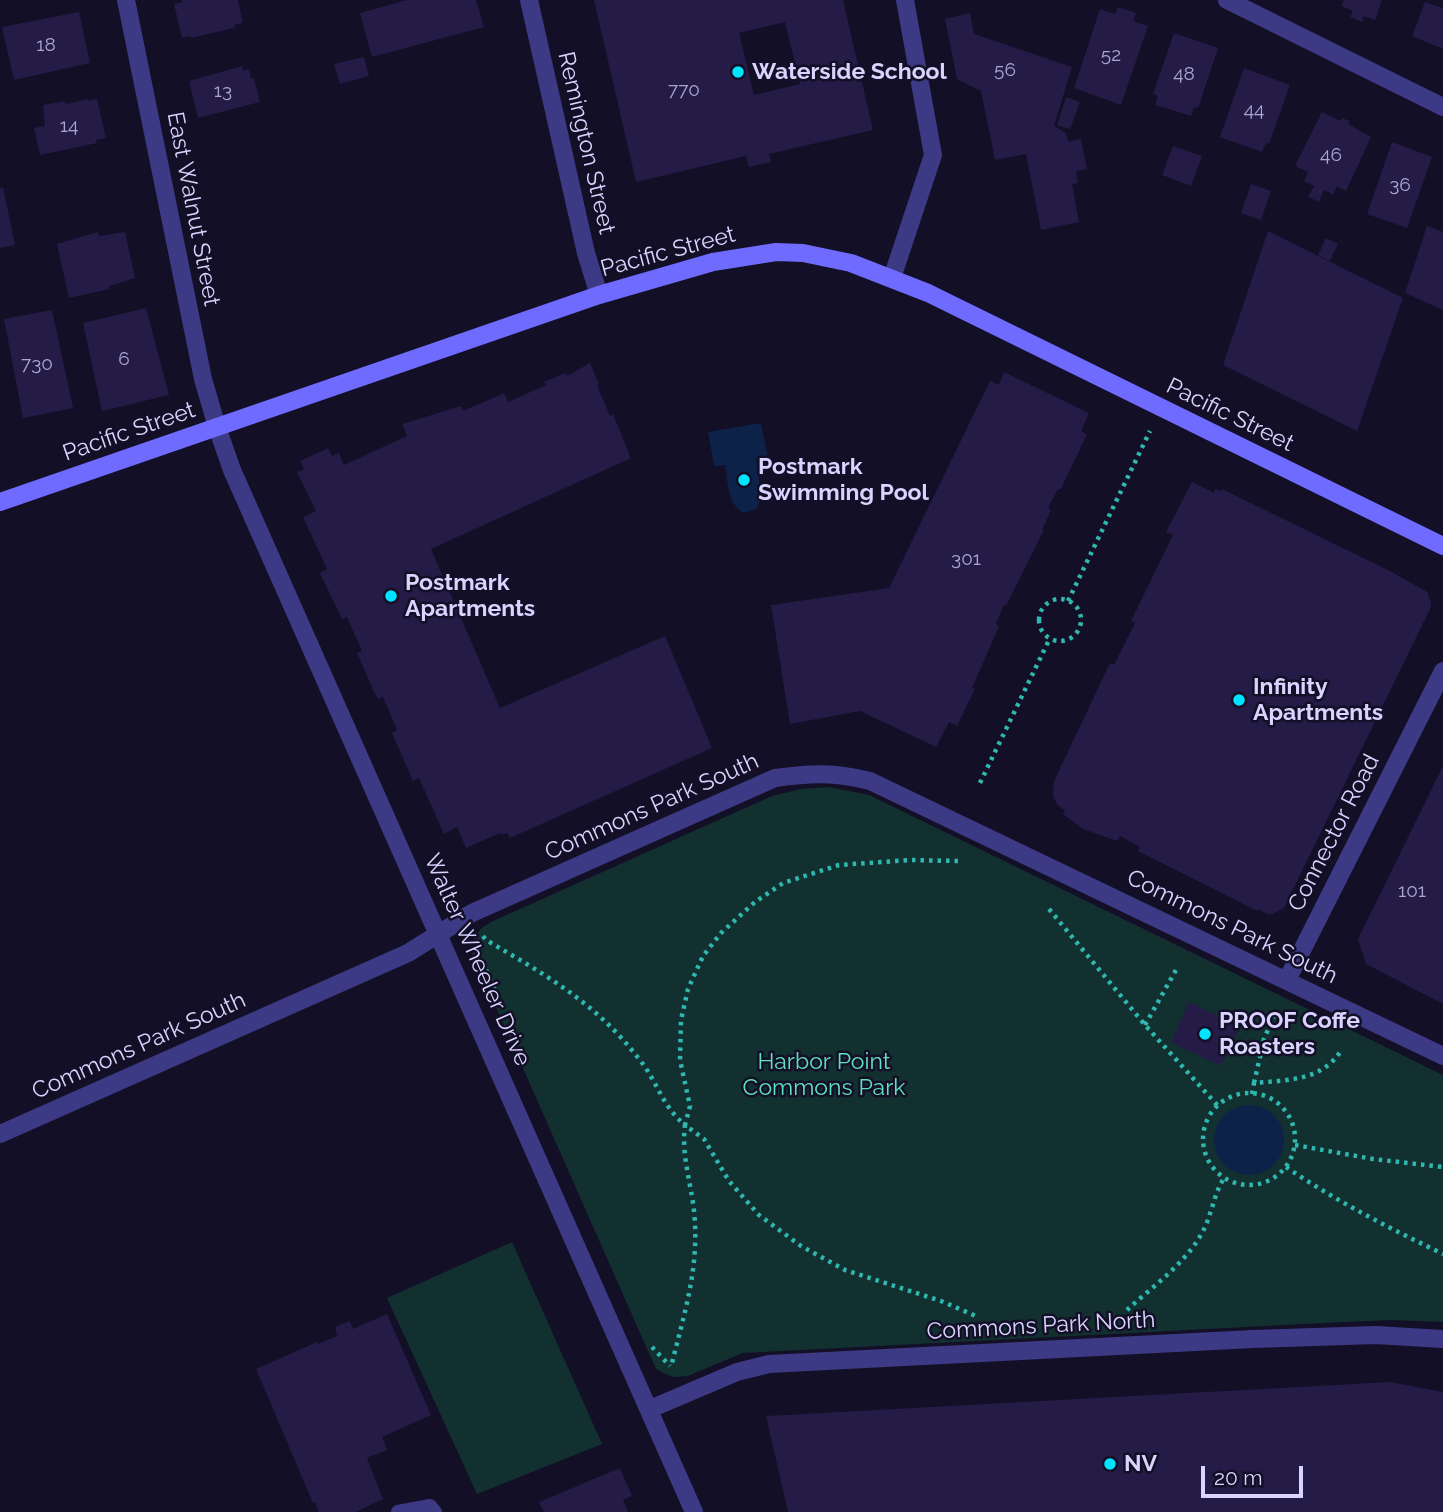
<!DOCTYPE html>
<html>
<head>
<meta charset="utf-8">
<style>
	body { margin:0 }
	#map { position:relative; width:1443px; height:1512px; overflow:hidden; background:#130f26; font-family:Raleway,sans-serif }
	canvas { display:block }
	.scale { position:absolute; left:1201px; top:1466px; width:102px; height:32px; box-sizing:border-box; border:4px solid #d9d4ff; border-top:0; padding-left:9px; font-size:21px; line-height:24px; white-space:nowrap; color:#d9d4ff; -webkit-text-stroke:5px #130f26; paint-order:stroke }
</style>
</head>
<body>
<div id="map">
<canvas width="1443" height="1512"></canvas>
<div class="scale">20 m</div>
</div>
<script>
const ctx = document.querySelector('canvas').getContext('2d');
ctx.lineJoin = 'round';
function fillPath(path, color) {
  ctx.fillStyle = color;
  ctx.fill(path, 'evenodd');
}
function trace(path, color, width, dash) {
  ctx.strokeStyle = color;
  ctx.lineWidth = width;
  ctx.lineCap = dash ? 'butt' : 'round';
  ctx.setLineDash(dash || []);
  ctx.stroke(path);
}
function label(font, color, halo, rows, align = 'center') {
  ctx.font = font + ' Raleway,sans-serif';
  ctx.lineWidth = 5;
  ctx.setLineDash([]);
  ctx.textBaseline = 'middle';
  ctx.strokeStyle = halo;
  ctx.fillStyle = color;
  for (const [text, x, y, turn = 0] of rows) {
    ctx.save();
    ctx.translate(x, y);
    ctx.rotate((+turn || 0) * Math.PI / 180);
    ctx.textAlign = isNaN(turn) ? turn : align;
    if (halo) ctx.strokeText(text, 0, 0);
    ctx.fillText(text, 0, 0);
    ctx.restore();
  }
}
fillPath(new Path2D(`
	M 829,787 L 869,795 L 1443,1075 L 1443,1322 L 1391,1320 L 1324,1323 L 743,1353 L 688,1376 L 672,1377 L 656,1369 L 472,953 C 473,935 478,929 493,921 L 772,796 L 801,789 Z
	M 512,1242 L 602,1444 L 477,1494 L 387,1298 Z`), '#12302f');
fillPath(new Path2D(`
	M 761,423 L 768,458 L 756,459 L 762,498 L 756,509 L 744,513 C 727,504 728,482 725,465 L 714,466 L 708,432 Z
	M1214 1140a35 35 0 1 1 70 0a35 35 0 1 1-70 0Z`), '#0c2248');
fillPath(new Path2D(`
	M 182,0 L 238,0 L 243,23 L 234,25 L 234,28 L 191,38 L 191,36 L 182,38 L 174,4 L 183,2 Z
	M 407,0 L 476,0 L 484,27 L 372,57 L 360,13 Z
	M 594,0 L 843,0 L 873,130 L 769,154 L 771,162 L 749,167 L 746,156 L 636,182 ZM 785,22 L 800,84 L 754,95 L 739,33 Z
	M 1344,0 L 1382,0 L 1375,20 L 1364,16 L 1362,22 L 1350,17 L 1353,11 L 1341,6 Z
	M 1425,2 L 1443,8 L 1443,49 L 1412,36 Z
	M 1118,7 L 1136,13 L 1133,21 L 1148,26 L 1121,105 L 1074,88 L 1100,9 L 1115,14 Z
	M 79,12 L 90,63 L 14,80 L 2,27 Z
	M 970,13 L 974,34 L 1072,67 L 1054,126 L 1066,133 L 1068,141 L 1081,139 L 1087,169 L 1076,171 L 1078,183 L 1072,184 L 1079,222 L 1041,230 L 1026,154 L 995,160 L 981,91 L 957,79 L 945,19 Z
	M 1174,33 L 1218,48 L 1198,108 L 1194,107 L 1191,116 L 1155,105 L 1158,96 L 1153,94 Z
	M 364,57 L 369,76 L 340,84 L 334,64 Z
	M 242,66 L 243,71 L 249,69 L 251,79 L 254,78 L 260,102 L 198,118 L 189,81 Z
	M 1244,68 L 1290,85 L 1269,144 L 1266,143 L 1262,152 L 1220,137 Z
	M 1066,97 L 1080,102 L 1070,129 L 1057,125 Z
	M 87,99 L 88,101 L 97,99 L 106,138 L 96,140 L 97,143 L 40,155 L 34,128 L 45,126 L 43,105 L 65,101 L 66,104 Z
	M 1322,112 L 1340,121 L 1342,118 L 1350,121 L 1348,124 L 1371,137 L 1346,191 L 1337,186 L 1333,195 L 1324,190 L 1319,202 L 1308,197 L 1314,186 L 1304,181 L 1308,172 L 1295,166 Z
	M 1392,142 L 1432,157 L 1407,228 L 1367,214 Z
	M 1173,146 L 1202,156 L 1191,186 L 1162,175 Z
	M 1251,184 L 1271,191 L 1261,220 L 1241,213 Z
	M 3,187 L 15,245 L 0,248 L 0,188 Z
	M 1427,226 L 1443,232 L 1443,310 L 1405,293 Z
	M 1268,231 L 1403,298 L 1357,431 L 1223,365 Z
	M 98,232 L 99,236 L 125,232 L 135,278 L 109,286 L 110,289 L 69,298 L 57,244 Z
	M 1326,238 L 1338,244 L 1330,261 L 1318,255 Z
	M 146,308 L 169,395 L 102,411 L 83,323 Z
	M 52,310 L 73,408 L 23,418 L 4,319 Z
	M 590,363 L 599,384 L 597,385 L 610,416 L 613,414 L 631,458 L 431,549 L 500,708 L 665,636 L 712,748 L 510,838 L 507,833 L 501,835 L 500,833 L 466,848 L 457,827 L 444,834 L 419,778 L 413,781 L 392,733 L 397,730 L 383,697 L 378,699 L 375,694 L 357,653 L 362,651 L 347,617 L 342,619 L 320,573 L 327,569 L 303,517 L 316,511 L 297,472 L 304,469 L 300,461 L 328,448 L 332,456 L 339,453 L 344,465 L 407,436 L 402,424 L 461,406 L 463,411 L 504,393 L 508,402 L 546,385 L 544,382 L 565,373 L 567,376 Z
	M 1004,372 L 1089,413 L 1081,431 L 1087,434 L 1061,489 L 1058,489 L 1048,508 L 1051,510 L 1042,530 L 1044,530 L 1006,606 L 1004,605 L 996,624 L 999,626 L 972,688 L 975,689 L 957,726 L 949,722 L 936,747 L 860,711 L 790,724 L 771,605 L 889,588 L 990,381 L 999,385 Z
	M 1192,482 L 1214,493 L 1215,489 L 1221,491 L 1222,489 L 1390,571 L 1427,592 L 1431,602 L 1431,607 L 1284,908 L 1270,915 L 1257,909 L 1257,911 L 1138,851 L 1140,847 L 1120,836 L 1117,841 L 1083,829 L 1063,814 L 1065,811 L 1057,804 L 1053,796 L 1054,781 L 1110,663 L 1114,665 L 1135,623 L 1131,621 L 1173,535 L 1166,532 Z
	M 1443,766 L 1443,1004 L 1366,964 L 1358,939 Z
	M 1189,1002 L 1240,1027 L 1221,1066 L 1171,1042 Z
	M 387,1314 L 431,1415 L 382,1437 L 387,1450 L 367,1458 L 383,1499 L 356,1512 L 319,1512 L 315,1502 L 313,1503 L 256,1369 L 317,1342 L 318,1344 L 337,1336 L 335,1327 L 350,1321 L 353,1329 Z
	M 1390,1382 L 1443,1392 L 1443,1512 L 788,1512 L 766,1416 Z
	M 620,1468 L 632,1496 L 623,1500 L 628,1512 L 544,1512 L 539,1502 Z`), '#241b47');
trace(new Path2D(`
	M1039 620a21 21 0 1 1 42 0a21 21 0 1 1-42 0Z
	M 1068,601 L 1150,431
	M 980,783 L 1050,638
	M 958,861 L 911,860 L 839,865 L 783,883 L 755,902 L 721,933 L 703,956 L 688,989 L 681,1020 L 680,1060 L 690,1106 L 685,1125 L 704,1139 L 729,1181 L 759,1215 L 801,1246 L 845,1270 L 941,1301 L 978,1317
	M 1049,909 L 1145,1025 L 1218,1106
	M 483,936 L 486,940 C 546,975 596,1003 639,1059 C 658,1082 661,1105 685,1125 C 681,1155 691,1182 694,1211 C 700,1267 684,1314 671,1367
	M 486,970 L 502,1006
	M 1145,1025 L 1176,970
	M 1254,1083 L 1264,1039 L 1274,1016
	M1203 1139a46 46 0 1 1 92 0a46 46 0 1 1-92 0Z
	M 1252,1094 L 1254,1083 C 1288,1080 1323,1081 1342,1049
	M 1295,1145 L 1373,1159 L 1443,1167
	M 1286,1167 C 1336,1201 1389,1228 1443,1254
	M 1127,1310 C 1153,1286 1188,1262 1204,1229 C 1212,1213 1214,1194 1224,1178
	M 652,1347 L 670,1366`), '#2fb8b0', 4.5, [3.5, 5]);
trace(new Path2D(`
	M 398,1512 L 430,1506 L 435,1512`), '#3d3a85', 14);
trace(new Path2D(`
	M 126,0 L 203,379 L 217,427 L 232,470 L 694,1512
	M 529,0 L 586,253 L 599,295
	M 1227,0 L 1443,107
	M 892,278 L 933,155 L 905,0
	M 1287,980 L 1443,671
	M 0,1134 L 408,953 L 472,913 L 775,778 C 811,773 834,772 870,781 L 1443,1056
	M 650,1409 L 737,1372 L 769,1364 L 1253,1339 L 1376,1335 L 1443,1339`), '#3d3a85', 18);
trace(new Path2D(`
	M 0,502 L 599,295 L 713,262 L 776,252 L 803,253 L 851,263 L 928,293 L 1443,546`), '#6f6bff', 18);
for (const [x, y, r, color] of [
	[738,72,7,"#00e5ff"],
	[744,480,7,"#00e5ff"],
	[391,596,7,"#00e5ff"],
	[1239,700,7,"#00e5ff"],
	[1205,1034,7,"#00e5ff"],
	[1110,1464,7,"#00e5ff"]
]) {
  const dot = new Path2D();
  dot.arc(x, y, r, 0, 2 * Math.PI);
  ctx.fillStyle = color;
  ctx.fill(dot);
  trace(dot, '#130f26', 2.5);
}
label('19px', '#aca6d1', null, [
	["18",46,45],
	["52",1111,55],
	["56",1005,70],
	["48",1184,74],
	["770",684,90],
	["13",223,91],
	["44",1254,110],
	["14",69,126],
	["46",1331,155],
	["36",1400,185],
	["6",124,359],
	["730",37,364],
	["301",966,559],
	["101",1412,891]
]);
label('bold 23px', '#d9d4ff', '#130f26', [
	["Waterside School",752,72],
	["Postmark",758,467],
	["Swimming Pool",758,493],
	["Postmark",405,583],
	["Apartments",405,609],
	["Infinity",1253,687],
	["Apartments",1253,713],
	["PROOF Coffe",1219,1021],
	["Roasters",1219,1047],
	["NV",1124,1464]
], 'left');
label('23px', '#d9d4ff', '#130f26', [
	["Remington Street",586,143,77],
	["East Walnut Street",193,209,79],
	["Pacific Street",668,252,-15],
	["Pacific Street",1230,415,26],
	["Pacific Street",129,432,-19],
	["Commons Park South",652,807,-24],
	["Connector Road",1334,833,-63],
	["Commons Park South",1232,927,26],
	["Walter Wheeler Drive",477,960,66],
	["Commons Park South",139,1046,-24],
	["Commons Park North",1041,1326,-3]
]);
label('23px', '#5fe0c0', '#130f26', [
	["Harbor Point",824,1062],
	["Commons Park",824,1088]
]);
</script>
</body>
</html>
